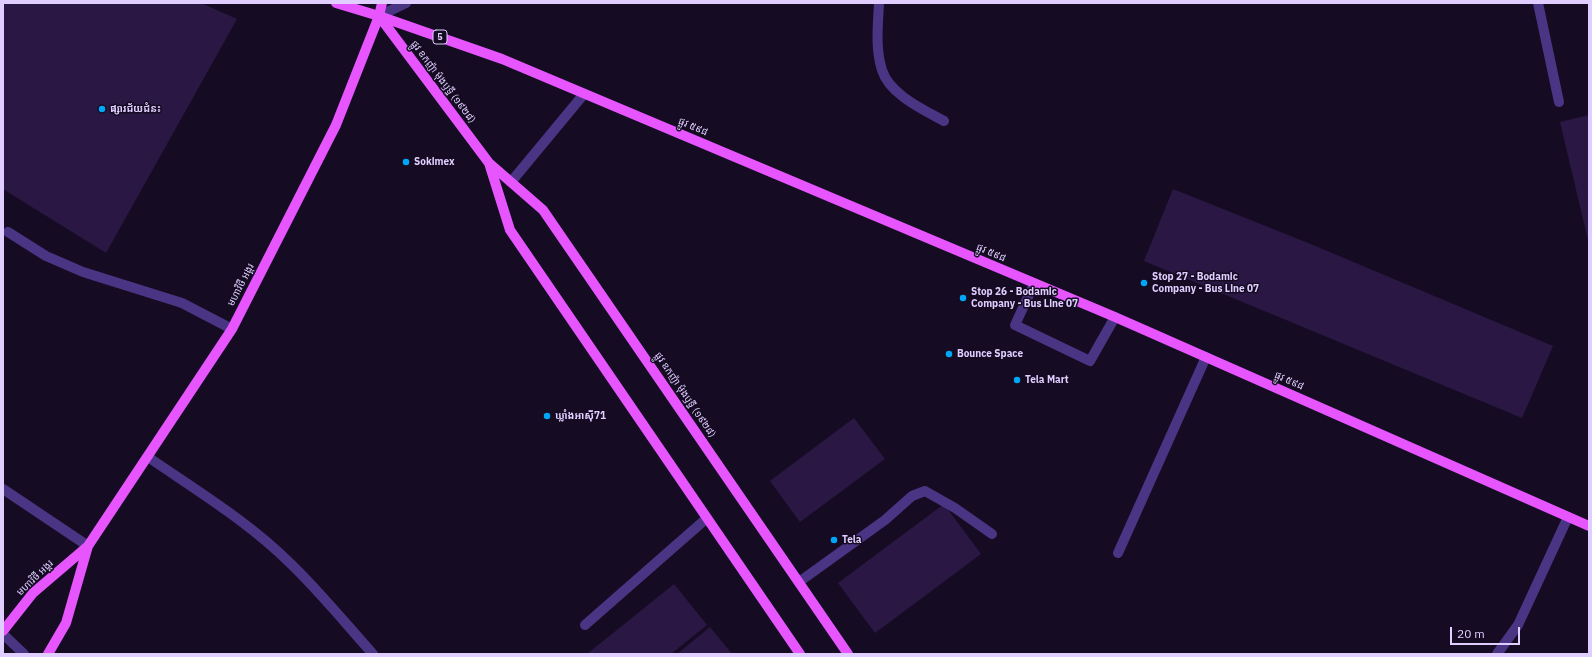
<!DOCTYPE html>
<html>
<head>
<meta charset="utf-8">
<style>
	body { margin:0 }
	#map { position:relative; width:1592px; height:657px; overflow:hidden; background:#150c23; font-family:"IBM Plex Sans",sans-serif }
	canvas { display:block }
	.frame { position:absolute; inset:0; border:4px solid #dfceff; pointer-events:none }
	.scale { position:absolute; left:1450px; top:627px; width:70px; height:18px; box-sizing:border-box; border:2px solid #dfceff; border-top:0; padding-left:5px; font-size:12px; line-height:14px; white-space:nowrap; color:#dfceff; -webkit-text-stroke:3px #150c23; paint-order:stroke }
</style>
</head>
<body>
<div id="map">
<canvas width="1592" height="657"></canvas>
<div class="frame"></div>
<div class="scale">20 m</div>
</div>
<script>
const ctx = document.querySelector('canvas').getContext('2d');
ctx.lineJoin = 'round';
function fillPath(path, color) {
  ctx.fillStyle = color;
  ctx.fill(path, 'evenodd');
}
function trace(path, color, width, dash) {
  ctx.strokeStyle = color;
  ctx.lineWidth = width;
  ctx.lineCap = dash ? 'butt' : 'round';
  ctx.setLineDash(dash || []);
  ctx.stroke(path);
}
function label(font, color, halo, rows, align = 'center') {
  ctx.font = font + ' "IBM Plex Sans","Noto Sans Khmer",sans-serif';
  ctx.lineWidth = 3;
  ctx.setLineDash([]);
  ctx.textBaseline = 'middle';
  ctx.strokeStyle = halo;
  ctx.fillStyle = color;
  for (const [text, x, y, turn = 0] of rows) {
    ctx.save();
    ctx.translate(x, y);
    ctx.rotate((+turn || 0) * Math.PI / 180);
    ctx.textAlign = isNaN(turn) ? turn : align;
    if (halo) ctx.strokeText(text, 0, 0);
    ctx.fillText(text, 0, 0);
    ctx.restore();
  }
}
fillPath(new Path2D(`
	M 5,3 L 201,3 L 237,19 L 106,253 L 3,189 L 3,7 Z
	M 1589,115 L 1589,240 L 1588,240 L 1560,122 Z
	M 1173,189 L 1313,245 L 1553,346 L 1522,418 L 1144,261 Z
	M 854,418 L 885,459 L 800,522 L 770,481 Z
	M 944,504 L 981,554 L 875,633 L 838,583 Z
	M 674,584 L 707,625 L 671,654 L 587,654 Z
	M 710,627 L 732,654 L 677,654 Z`), '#2b1744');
trace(new Path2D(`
	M 879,3 C 878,25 875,48 882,70 C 889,94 924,110 944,121
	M 1538,3 L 1559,102
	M 379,16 L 406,3
	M 511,182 L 584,94
	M 8,232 L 46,256 L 83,272 L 182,303 L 232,329
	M 1034,284 L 1015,325 L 1090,361 L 1115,317
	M 148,457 C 196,490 249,522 291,564 C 320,592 346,624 373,654
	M 3,489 L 88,546
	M 1118,553 L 1206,357
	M 799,582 L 885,520 L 912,496 L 925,491 L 955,508 L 992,534
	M 585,625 L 707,518
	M 3,634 L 24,654
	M 1497,654 L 1518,625 L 1568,517`), '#4a3584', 10);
trace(new Path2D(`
	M 336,3 L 379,16 L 502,59 L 1115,317 L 1589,526
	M 379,16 L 489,163 L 543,210 L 848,654
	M 489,163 L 510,230 L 800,654
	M 3,631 L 33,593 L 88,546 L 232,329 L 336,125 L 379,16 L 382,3
	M 48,654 L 66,623 L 88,546`), '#e755ff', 10);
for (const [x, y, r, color] of [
	[102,109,4,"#00a7f9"],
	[406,162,4,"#00a7f9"],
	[1144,283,4,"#00a7f9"],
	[963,298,4,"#00a7f9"],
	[949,354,4,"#00a7f9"],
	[1017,380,4,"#00a7f9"],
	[547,416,4,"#00a7f9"],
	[834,540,4,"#00a7f9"]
]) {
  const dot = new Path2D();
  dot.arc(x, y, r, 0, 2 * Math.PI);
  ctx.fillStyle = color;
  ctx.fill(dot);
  trace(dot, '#150c23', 1.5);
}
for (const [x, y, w] of [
	[440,37,14]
]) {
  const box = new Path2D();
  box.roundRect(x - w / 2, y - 7, w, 14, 3);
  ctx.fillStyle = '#150c23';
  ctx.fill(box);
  trace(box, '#dfceff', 1);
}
label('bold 9px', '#dfceff', null, [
	["5",440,37]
]);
label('10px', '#dfceff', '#150c23', [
	["ផ្លូវ ឧកញ៉ា ម៉ុងឫទ្ធី (១៩២៨)",443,82,53],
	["ផ្លូវ ៥៩៨",693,127,23],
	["ផ្លូវ ៥៩៨",991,253,23],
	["មហាវិថី អង្គរ",241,285,-63],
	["ផ្លូវ ៥៩៨",1289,381,24],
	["ផ្លូវ ឧកញ៉ា ម៉ុងឫទ្ធី (១៩២៨)",685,395,56],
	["មហាវិថី អង្គរ",35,578,-44]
]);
label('bold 10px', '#dfceff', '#150c23', [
	["ផ្សារជ័យជំនះ",110,109],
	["Sokimex",414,162],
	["Stop 27 - Bodamic",1152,277],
	["Company - Bus Line 07",1152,289],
	["Stop 26 - Bodamic",971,292],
	["Company - Bus Line 07",971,304],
	["Bounce Space",957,354],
	["Tela Mart",1025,380],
	["ឃ្លាំងអាសុី71",555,416],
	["Tela",842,540]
], 'left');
</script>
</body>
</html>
